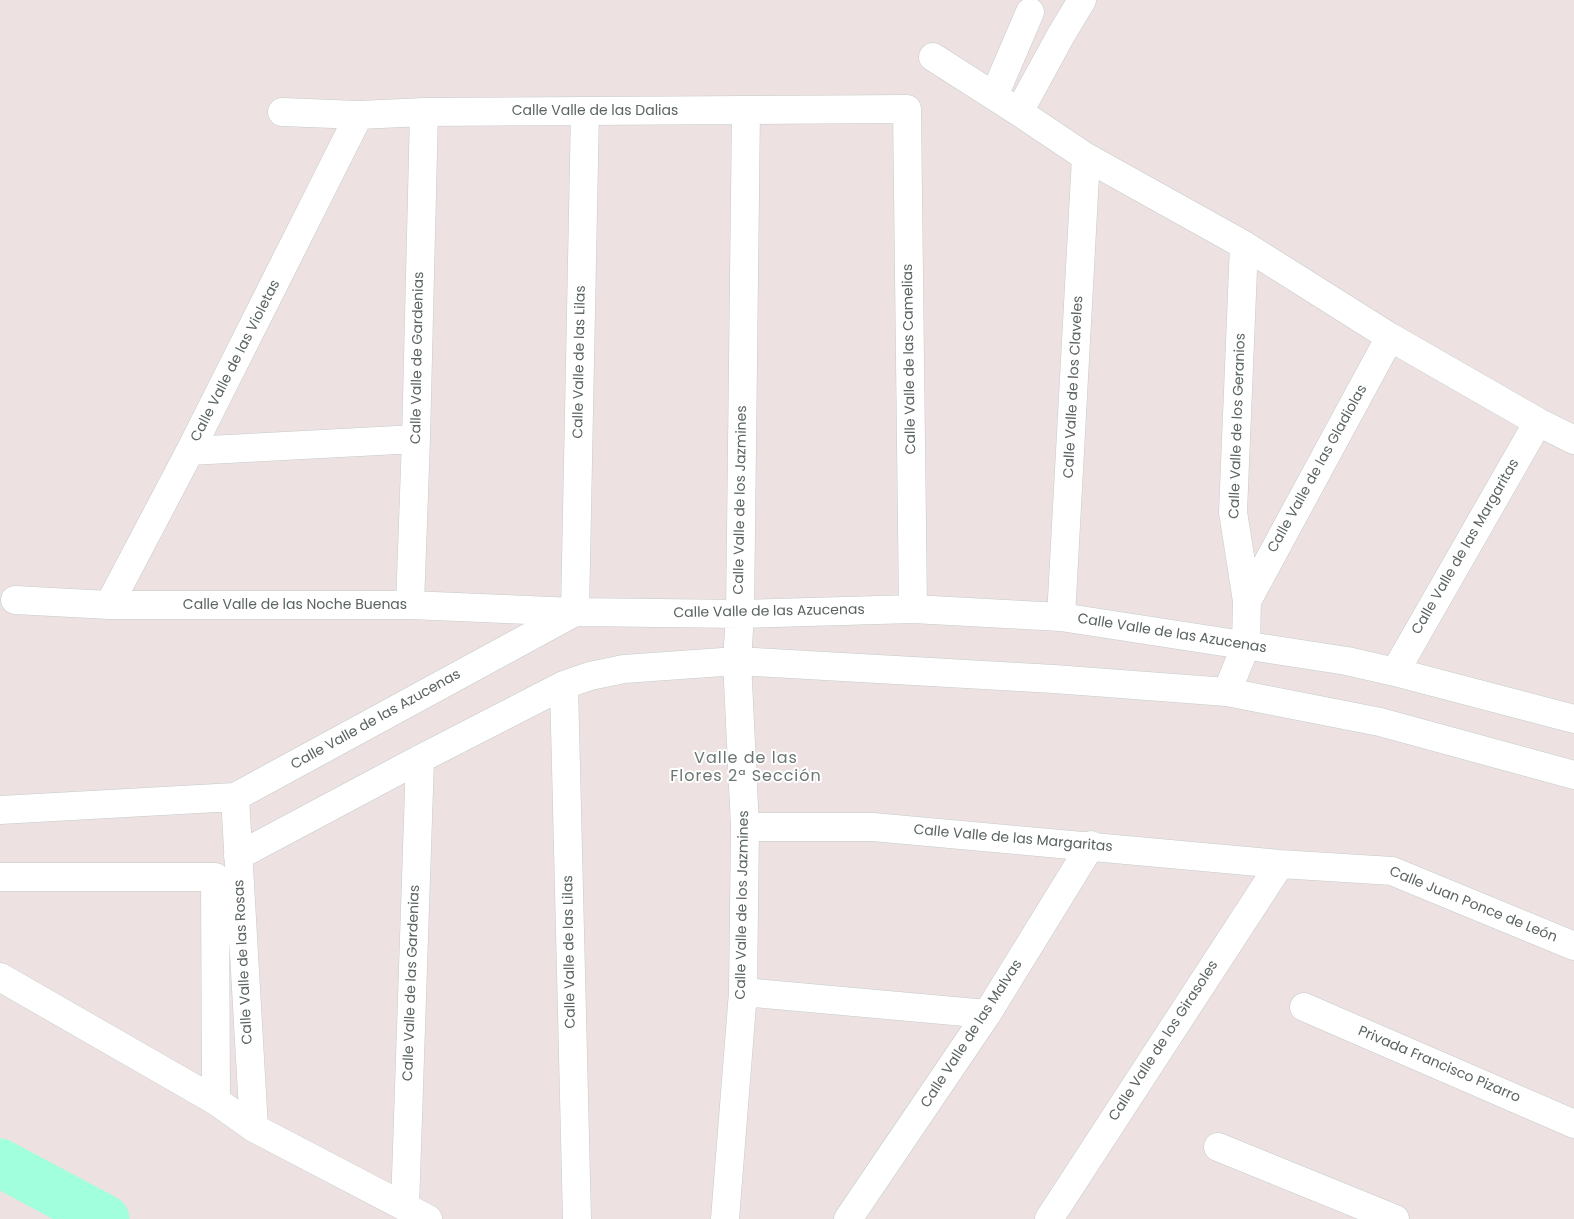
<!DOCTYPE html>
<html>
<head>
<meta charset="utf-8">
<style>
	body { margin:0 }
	canvas { display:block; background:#eee1e2 }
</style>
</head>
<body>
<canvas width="1574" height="1219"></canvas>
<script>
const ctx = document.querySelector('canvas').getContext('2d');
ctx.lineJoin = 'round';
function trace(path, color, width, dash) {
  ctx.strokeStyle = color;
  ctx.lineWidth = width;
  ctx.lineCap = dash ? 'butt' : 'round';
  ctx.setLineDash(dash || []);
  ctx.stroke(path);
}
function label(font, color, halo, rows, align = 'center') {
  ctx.font = font + ' Poppins,sans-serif';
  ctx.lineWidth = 4;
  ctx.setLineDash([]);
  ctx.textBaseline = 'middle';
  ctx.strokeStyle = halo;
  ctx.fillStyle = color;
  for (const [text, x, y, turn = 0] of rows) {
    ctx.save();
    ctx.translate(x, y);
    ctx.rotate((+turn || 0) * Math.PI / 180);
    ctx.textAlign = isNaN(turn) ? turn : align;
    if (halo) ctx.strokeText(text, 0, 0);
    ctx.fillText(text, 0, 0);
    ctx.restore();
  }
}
trace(new Path2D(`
	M 0,1163 L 105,1219`), '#a1ffdd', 49);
const minor = new Path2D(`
	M 933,57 L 1019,112 L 1086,157 L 1244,245 L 1390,337 L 1538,422 L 1574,440
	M 994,96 L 1030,12
	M 282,112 L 359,115 L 424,112 L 907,109 L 913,609
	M 1019,112 L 1061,35 L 1082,0
	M 190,451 L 416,439
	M 15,600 L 109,605 L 410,605 L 575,612 L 585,111
	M 1247,601 L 1390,337
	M 109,605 L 190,451 L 359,115
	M 410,605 L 416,439 L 424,112
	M 1061,617 L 1086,157
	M 1395,672 L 1538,422
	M 564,685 L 577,1219
	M 1227,692 L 1246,645 L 1247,601 L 1233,512 L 1244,245
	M 235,797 L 254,1128
	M 0,810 L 235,797 L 575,612 L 740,614 L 913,609 L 1061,617 L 1347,661 L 1395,672 L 1574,719
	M 745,827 L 873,827 L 1280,864 L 1392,871 L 1574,946
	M 238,856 L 420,759 L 564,685 L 590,676 L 624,669 L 737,661 L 1054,679 L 1227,692 L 1380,722 L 1574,775
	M 0,877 L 215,877 L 216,1101 L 0,977
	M 743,992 L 987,1014
	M 1304,1007 L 1574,1124
	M 216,1101 L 254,1128 L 428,1219
	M 1218,1147 L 1395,1219
	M 405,1207 L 420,759
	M 725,1219 L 743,992 L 745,827 L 737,661 L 740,614 L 746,110
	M 848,1219 L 987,1014 L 1091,845
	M 1049,1219 L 1280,864`);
trace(minor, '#c3cbca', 29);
trace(minor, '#fff', 28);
label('14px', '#5a6461', '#fff', [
	["Calle Valle de las Dalias",595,111],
	["Calle Valle de Gardenias",418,358,-89],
	["Calle Valle de las Camelias",910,359,-91],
	["Calle Valle de las Violetas",236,361,-63],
	["Calle Valle de las Lilas",580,362,-89],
	["Calle Valle de los Claveles",1074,387,-87],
	["Calle Valle de los Geranios",1238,426,-88],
	["Calle Valle de las Gladiolas",1318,469,-61],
	["Calle Valle de los Jazmines",741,500,-89],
	["Calle Valle de las Margaritas",1466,547,-60],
	["Calle Valle de las Noche Buenas",295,605],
	["Calle Valle de las Azucenas",769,612,-1],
	["Calle Valle de las Azucenas",1172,634,9],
	["Calle Valle de las Azucenas",376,720,-29],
	["Calle Valle de las Margaritas",1013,839,5],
	["Calle Valle de los Jazmines",743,905,-89],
	["Calle Juan Ponce de León",1473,905,22],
	["Calle Valle de las Lilas",570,952,-91],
	["Calle Valle de las Rosas",244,962,-93],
	["Calle Valle de las Gardenias",412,983,-88],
	["Calle Valle de las Malvas",972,1034,-57],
	["Calle Valle de los Girasoles",1164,1041,-57],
	["Privada Francisco Pizarro",1439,1065,23]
]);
ctx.letterSpacing = '1px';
label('16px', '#6b7673', '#fff', [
	["Valle de las",746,759],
	["Flores 2ª Sección",746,777]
]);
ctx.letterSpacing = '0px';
</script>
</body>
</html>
